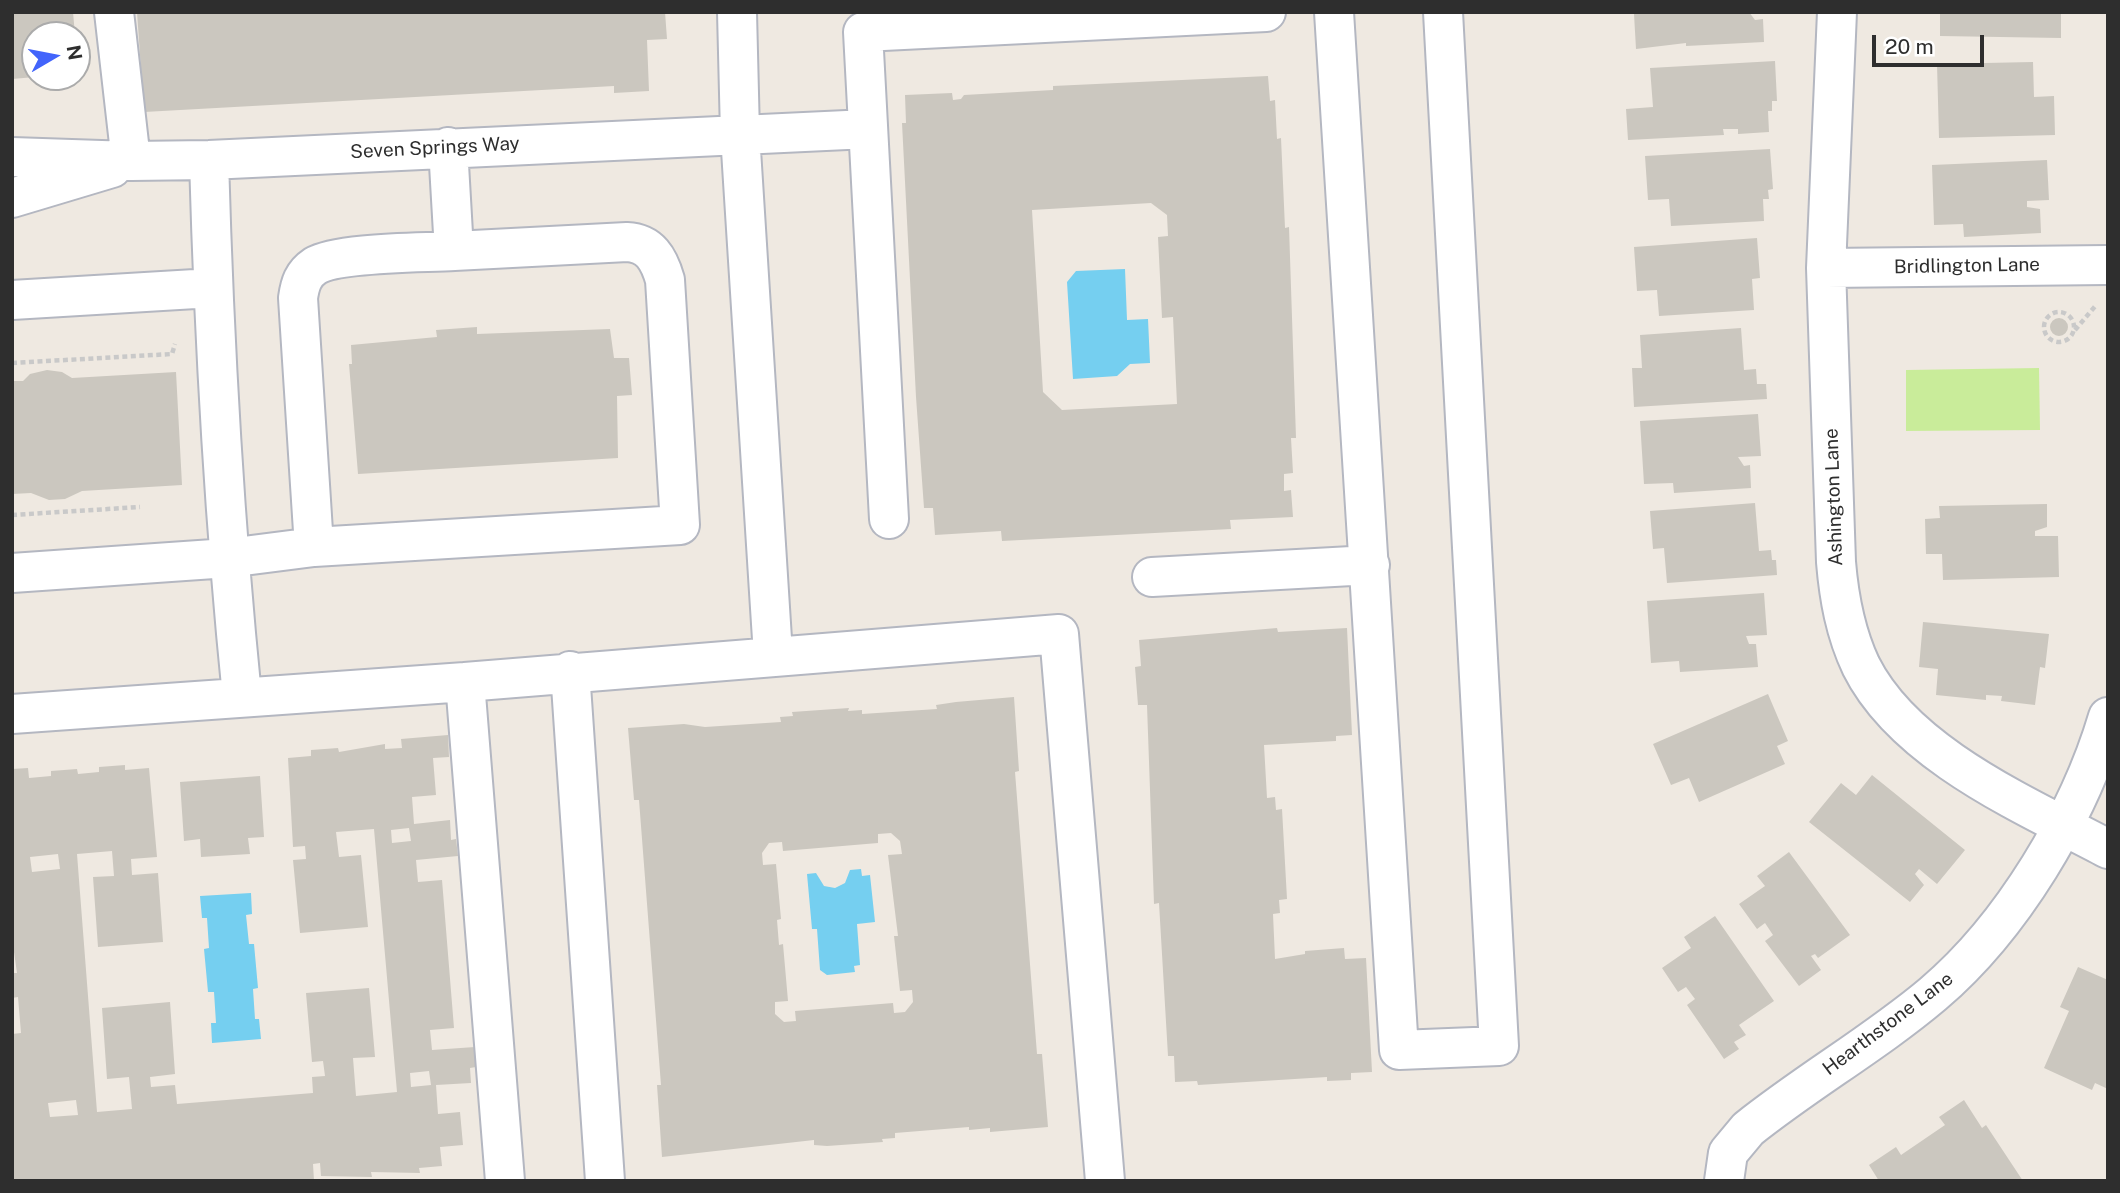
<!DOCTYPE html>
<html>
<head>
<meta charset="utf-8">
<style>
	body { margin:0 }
	#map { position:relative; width:2120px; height:1193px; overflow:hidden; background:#efe9e1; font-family:"Public Sans",sans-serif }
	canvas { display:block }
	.frame { position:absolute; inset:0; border:14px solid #2e2e2e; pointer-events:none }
	.north { position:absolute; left:21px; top:21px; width:70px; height:70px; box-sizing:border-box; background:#fff; border:2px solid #ababab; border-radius:50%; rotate:80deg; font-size:19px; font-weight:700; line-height:28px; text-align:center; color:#2e2e2e }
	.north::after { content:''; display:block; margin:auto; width:24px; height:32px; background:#4264fb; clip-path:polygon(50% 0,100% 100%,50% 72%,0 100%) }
	.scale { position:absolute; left:1872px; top:35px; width:112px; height:32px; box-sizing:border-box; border:4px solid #2e2e2e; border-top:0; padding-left:9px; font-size:21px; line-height:24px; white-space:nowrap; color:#2e2e2e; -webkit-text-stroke:5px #fff; paint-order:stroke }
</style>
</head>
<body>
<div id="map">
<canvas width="2120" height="1193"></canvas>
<div class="frame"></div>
<div class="north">N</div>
<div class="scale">20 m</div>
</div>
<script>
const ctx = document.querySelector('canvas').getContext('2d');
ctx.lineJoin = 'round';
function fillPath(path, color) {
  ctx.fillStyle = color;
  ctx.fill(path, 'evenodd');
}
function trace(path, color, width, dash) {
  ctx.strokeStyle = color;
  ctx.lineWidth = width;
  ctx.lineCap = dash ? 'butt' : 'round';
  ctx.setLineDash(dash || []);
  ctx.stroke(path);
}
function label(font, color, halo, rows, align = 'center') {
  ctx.font = font + ' "Public Sans",sans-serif';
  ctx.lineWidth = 5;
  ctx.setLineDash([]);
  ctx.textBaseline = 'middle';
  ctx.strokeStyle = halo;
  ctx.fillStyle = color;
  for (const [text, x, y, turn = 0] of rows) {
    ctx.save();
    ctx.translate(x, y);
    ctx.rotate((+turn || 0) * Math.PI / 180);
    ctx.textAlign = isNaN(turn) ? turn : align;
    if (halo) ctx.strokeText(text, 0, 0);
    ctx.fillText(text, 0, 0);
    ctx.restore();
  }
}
fillPath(new Path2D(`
	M 2039,368 L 2040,430 L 1906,431 L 1906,370 Z`), '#c9ec9a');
fillPath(new Path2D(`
	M 1125,269 L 1127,320 L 1148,319 L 1150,363 L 1130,364 L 1117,376 L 1073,379 L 1067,282 L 1076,271 Z
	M 861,869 L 862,876 L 870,875 L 875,922 L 857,924 L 860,965 L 854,966 L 855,972 L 827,975 L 820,970 L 817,929 L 812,929 L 807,874 L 816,873 L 824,886 L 835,888 L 845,883 L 850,870 Z
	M 251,893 L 252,914 L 246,915 L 249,944 L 254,944 L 258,988 L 253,989 L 255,1019 L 259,1019 L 261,1039 L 212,1043 L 211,1023 L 216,1023 L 214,992 L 208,992 L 204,949 L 209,948 L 207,918 L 202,918 L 200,896 Z`), '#75cff0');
fillPath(new Path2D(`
	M 12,12 L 73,12 L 75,35 L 35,35 L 35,77 L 12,79 Z
	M 137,12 L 665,12 L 667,39 L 647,40 L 649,91 L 614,93 L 614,86 L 144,112 Z
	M 1654,12 L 1749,12 L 1755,20 L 1763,19 L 1764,42 L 1686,46 L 1686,43 L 1636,49 L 1634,14 Z
	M 1940,12 L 2061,12 L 2061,38 L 1940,36 Z
	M 1775,61 L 1777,101 L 1772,101 L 1772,111 L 1768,111 L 1769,132 L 1738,134 L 1738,129 L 1723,129 L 1724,135 L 1628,140 L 1626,109 L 1653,107 L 1650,68 Z
	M 2033,62 L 2034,97 L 2054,96 L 2055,135 L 1939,138 L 1937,64 Z
	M 1268,76 L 1270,101 L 1275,100 L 1277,139 L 1281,138 L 1285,228 L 1289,227 L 1296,438 L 1291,438 L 1293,473 L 1284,474 L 1284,491 L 1291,490 L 1293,517 L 1230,520 L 1231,529 L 1002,541 L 1001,531 L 935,535 L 933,508 L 924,508 L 916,397 L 902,123 L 906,123 L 905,95 L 952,93 L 953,100 L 961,99 L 964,95 L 1053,90 L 1053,86 ZM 1151,203 L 1167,215 L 1168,236 L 1158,237 L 1162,318 L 1173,317 L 1177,404 L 1062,410 L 1043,392 L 1032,210 Z
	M 1770,149 L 1773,189 L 1768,190 L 1769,199 L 1763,199 L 1764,221 L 1671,226 L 1669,199 L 1648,200 L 1645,156 Z
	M 2047,160 L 2049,200 L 2027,201 L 2027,207 L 2040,209 L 2041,233 L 1964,237 L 1963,224 L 1934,225 L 1932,165 Z
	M 1757,238 L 1760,278 L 1752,279 L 1754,310 L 1659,316 L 1657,290 L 1637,291 L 1634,247 Z
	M2050 327a9 9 0 1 1 18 0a9 9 0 1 1-18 0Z
	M 477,327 L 477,334 L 610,329 L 614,358 L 629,358 L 632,395 L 617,396 L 618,458 L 358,474 L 349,364 L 352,364 L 351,345 L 437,337 L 436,330 Z
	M 1741,328 L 1744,370 L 1756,369 L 1757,384 L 1766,384 L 1767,399 L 1634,407 L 1632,368 L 1642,368 L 1640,335 Z
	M 47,370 L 62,372 L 72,378 L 176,372 L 182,485 L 82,491 L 65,499 L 49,500 L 31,493 L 12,494 L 12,381 L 23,381 L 30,374 Z
	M 1758,414 L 1761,456 L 1738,457 L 1744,466 L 1750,465 L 1751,488 L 1674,493 L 1673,483 L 1644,484 L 1640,421 Z
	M 1755,503 L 1759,551 L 1771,550 L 1772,560 L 1776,560 L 1777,575 L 1667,583 L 1664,548 L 1653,549 L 1650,511 Z
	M 2047,504 L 2047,527 L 2035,531 L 2035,536 L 2058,536 L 2059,577 L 1943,580 L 1942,554 L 1926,554 L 1925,519 L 1940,518 L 1939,506 Z
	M 1764,593 L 1767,635 L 1746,636 L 1749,644 L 1756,644 L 1758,667 L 1680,672 L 1679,661 L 1651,663 L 1647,601 Z
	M 1923,622 L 2049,634 L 2045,668 L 2040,667 L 2035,705 L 2001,701 L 2002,696 L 1986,695 L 1986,700 L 1936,695 L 1938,669 L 1919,667 Z
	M 1277,628 L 1278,632 L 1347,628 L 1352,735 L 1336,736 L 1336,741 L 1264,745 L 1267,798 L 1275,797 L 1276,810 L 1282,809 L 1287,899 L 1279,900 L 1280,913 L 1273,914 L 1275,959 L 1305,954 L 1305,951 L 1344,948 L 1345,959 L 1366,958 L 1372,1072 L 1351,1073 L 1351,1080 L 1327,1081 L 1327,1077 L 1198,1085 L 1197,1081 L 1175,1082 L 1174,1056 L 1168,1056 L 1159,903 L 1154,904 L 1147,705 L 1138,705 L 1135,667 L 1141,666 L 1139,640 Z
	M 1768,694 L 1788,741 L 1777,746 L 1785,764 L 1699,802 L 1689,778 L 1671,785 L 1653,744 Z
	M 1014,697 L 1019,771 L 1015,772 L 1037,1054 L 1042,1054 L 1048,1127 L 990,1132 L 990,1128 L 969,1130 L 969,1127 L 895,1133 L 895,1138 L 882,1139 L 883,1142 L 827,1146 L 814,1145 L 814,1140 L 662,1157 L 657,1085 L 661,1085 L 639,800 L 634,800 L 628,728 L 684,724 L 705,727 L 781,722 L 780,717 L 793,716 L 792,712 L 849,708 L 848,711 L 862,710 L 862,714 L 937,709 L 936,705 L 956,702 ZM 891,833 L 900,841 L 902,854 L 888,855 L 898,936 L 894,936 L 900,991 L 912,990 L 913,1002 L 905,1012 L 894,1013 L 893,1003 L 795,1011 L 796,1021 L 784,1022 L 775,1014 L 775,1002 L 788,1001 L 783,944 L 779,945 L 777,920 L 781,919 L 776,864 L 763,865 L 762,853 L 769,843 L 782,842 L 783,851 L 878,843 L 878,834 Z
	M 448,735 L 449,757 L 433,758 L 436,795 L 412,797 L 414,824 L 450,820 L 451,840 L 456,839 L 458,856 L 416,860 L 418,882 L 442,880 L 454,1028 L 430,1030 L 432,1050 L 475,1047 L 476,1067 L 470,1068 L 471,1083 L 436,1085 L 438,1114 L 460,1112 L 463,1145 L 440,1147 L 442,1166 L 419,1168 L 420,1173 L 371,1172 L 372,1177 L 321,1176 L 320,1163 L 313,1164 L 314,1181 L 12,1181 L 12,1034 L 21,1033 L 18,997 L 12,998 L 12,973 L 17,973 L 12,938 L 12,769 L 28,768 L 29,778 L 51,776 L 51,771 L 77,769 L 78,774 L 99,772 L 99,767 L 125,765 L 125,770 L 149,768 L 157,857 L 131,859 L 132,875 L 158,873 L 163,942 L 98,947 L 93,877 L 114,876 L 112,851 L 77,854 L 97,1112 L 132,1109 L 129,1077 L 107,1079 L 102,1008 L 170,1002 L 175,1074 L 150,1077 L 151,1087 L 175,1085 L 177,1104 L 313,1093 L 312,1077 L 325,1076 L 323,1061 L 312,1062 L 306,993 L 369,988 L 375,1057 L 353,1058 L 356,1096 L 397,1092 L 374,829 L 336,832 L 339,857 L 361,855 L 368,927 L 300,933 L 293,860 L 306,859 L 305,846 L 293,847 L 288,758 L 311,756 L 311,750 L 338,748 L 339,752 L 385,744 L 385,749 L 402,748 L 401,739 ZM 409,828 L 411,841 L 392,843 L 391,830 ZM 58,854 L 60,869 L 32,872 L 30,857 ZM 429,1071 L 431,1085 L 411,1087 L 410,1073 ZM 76,1100 L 78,1115 L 50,1117 L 48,1103 Z
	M 1872,775 L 1965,850 L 1937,884 L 1919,869 L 1915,874 L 1924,885 L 1910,902 L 1809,822 L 1841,783 L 1856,795 Z
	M 260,776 L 264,837 L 248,838 L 250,854 L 201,857 L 200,839 L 184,841 L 180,782 Z
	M 1789,852 L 1850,935 L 1818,958 L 1815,954 L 1811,956 L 1821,970 L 1799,986 L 1765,941 L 1773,935 L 1765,923 L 1757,929 L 1739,904 L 1765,886 L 1757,876 Z
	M 1715,916 L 1774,1001 L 1739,1025 L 1746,1035 L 1734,1042 L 1739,1049 L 1724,1059 L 1687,1005 L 1695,999 L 1686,987 L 1678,992 L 1662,968 L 1691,948 L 1684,937 Z
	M 2078,967 L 2108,980 L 2108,1089 L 2095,1083 L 2092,1090 L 2044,1068 L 2069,1011 L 2060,1007 Z
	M 1964,1100 L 1982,1128 L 1986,1125 L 2023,1181 L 1879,1181 L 1869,1165 L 1896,1147 L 1901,1155 L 1945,1125 L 1939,1117 Z`), '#cbc7bf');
const minor = new Path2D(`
	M 114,12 L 131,161
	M 737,12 L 740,134 L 773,655
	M 1334,12 L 1399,1050 L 1499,1046 L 1443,12
	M 1837,12 L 1826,268 L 1836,562 C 1839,598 1845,632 1861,666 C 1905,754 2025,805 2108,849
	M 12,157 L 131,161 L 209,160 L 868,129
	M 209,160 C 214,339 224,518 242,696
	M 12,198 L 112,168
	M 1826,268 L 2108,265
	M 12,300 L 212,288
	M 889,519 L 863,32 L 1266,12
	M 314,547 L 298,298 C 300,284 303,274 315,266 C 338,252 423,253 454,251
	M 12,573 L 228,558 L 314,547 L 680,525 L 665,280 C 659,259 650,243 627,242 L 454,251 L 448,147
	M 1152,577 L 1370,565
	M 570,671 L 605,1181
	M 465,682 L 1059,634 L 1105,1181
	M 12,714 L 465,682 L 505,1181
	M 1724,1181 L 1728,1153 L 1748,1129 C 1808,1081 1875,1043 1933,994 C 2012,927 2079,815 2108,717`);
trace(minor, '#b4b7c1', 42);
trace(new Path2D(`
	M2044 327a15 15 0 1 1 30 0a15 15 0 1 1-30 0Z
	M 2075,330 L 2097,304
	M 12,363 L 172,354 L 175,344
	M 12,515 L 140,507`), '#c9c9c9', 4.5, [5, 3.5]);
trace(minor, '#fff', 38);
label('19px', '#2e2e2e', '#fff', [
	["Seven Springs Way",435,148,-3],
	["Bridlington Lane",1967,266,-1],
	["Ashington Lane",1834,497,-92],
	["Hearthstone Lane",1888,1024,-37]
]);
</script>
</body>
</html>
